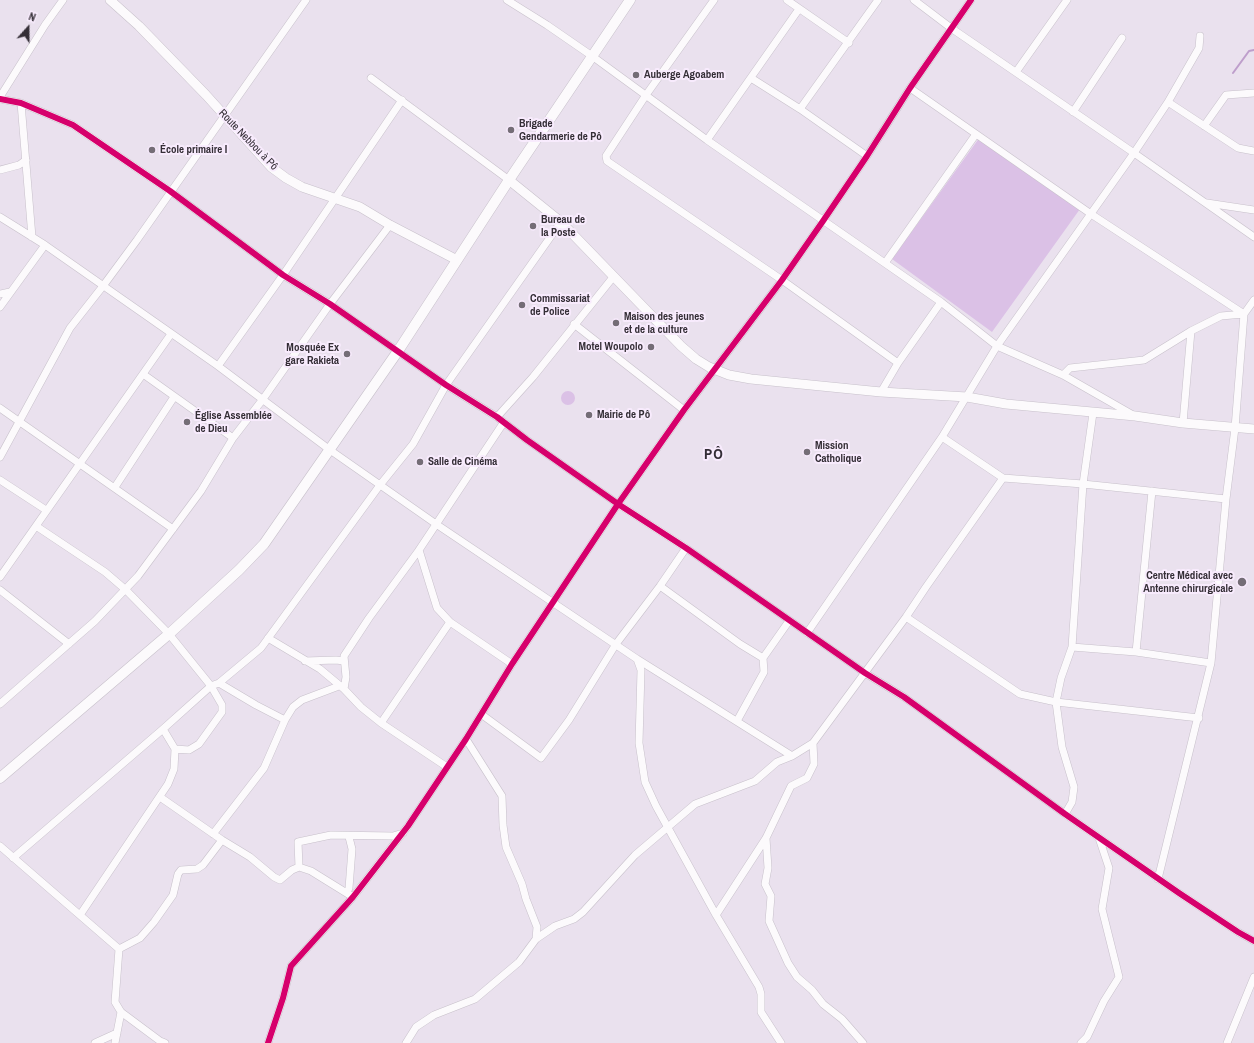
<!DOCTYPE html>
<html>
<head>
<meta charset="utf-8">
<style>
	body { margin:0 }
	#map { position:relative; width:1254px; height:1043px; overflow:hidden; background:#eae1ee; font-family:"Archivo Narrow",sans-serif }
	canvas { display:block }
	.north { position:absolute; left:8px; top:8px; width:40px; height:40px; -webkit-text-stroke:3px #f8ebfd; paint-order:stroke; rotate:21deg; font-size:11px; font-weight:700; line-height:16px; text-align:center; color:#342e36 }
	.north::after { content:''; display:block; margin:auto; width:14px; height:18px; background:#342e36; clip-path:polygon(50% 0,100% 100%,50% 72%,0 100%) }
</style>
</head>
<body>
<div id="map">
<canvas width="1254" height="1043"></canvas>
<div class="north">N</div>
</div>
<script>
const ctx = document.querySelector('canvas').getContext('2d');
ctx.lineJoin = 'round';
function fillPath(path, color) {
  ctx.fillStyle = color;
  ctx.fill(path, 'evenodd');
}
function trace(path, color, width, dash) {
  ctx.strokeStyle = color;
  ctx.lineWidth = width;
  ctx.lineCap = dash ? 'butt' : 'round';
  ctx.setLineDash(dash || []);
  ctx.stroke(path);
}
function label(font, color, halo, rows, align = 'center') {
  ctx.font = font + ' "Archivo Narrow",sans-serif';
  ctx.lineWidth = 4;
  ctx.setLineDash([]);
  ctx.textBaseline = 'middle';
  ctx.strokeStyle = halo;
  ctx.fillStyle = color;
  for (const [text, x, y, turn = 0] of rows) {
    ctx.save();
    ctx.translate(x, y);
    ctx.rotate((+turn || 0) * Math.PI / 180);
    ctx.textAlign = isNaN(turn) ? turn : align;
    if (halo) ctx.strokeText(text, 0, 0);
    ctx.fillText(text, 0, 0);
    ctx.restore();
  }
}
fillPath(new Path2D(`
	M 980,137 L 1080,209 L 992,332 L 892,259 Z
	M561 398a7 7 0 1 1 14 0a7 7 0 1 1-14 0Z`), '#dbc1e6');
trace(new Path2D(`
	M 1233,73 L 1249,51 L 1254,50`), '#be9ecb', 2);
const minor = new Path2D(`
	M 507,0 L 547,25 L 592,56 L 707,140 L 941,302 L 997,346 L 1063,375 L 1133,415
	M 714,0 L 646,95 L 606,156 L 607,161 L 782,280 L 898,363
	M 787,0 L 849,43
	M 1200,36 L 1199,48 L 1168,102 L 1134,153 L 1254,237
	M 1016,72 L 1067,0
	M 371,78 L 509,180
	M 751,78 L 800,109 L 867,156
	M 910,88 L 1091,214 L 1244,314
	M 0,97 L 45,25 L 63,0
	M 0,99 L 21,103 L 73,125 L 170,191 L 283,275 L 330,304 L 446,385 L 497,417 L 527,440 L 618,504 L 686,548 L 865,673 L 904,697 L 1065,814 L 1179,893 L 1238,932 L 1254,941
	M 1168,102 L 1238,148 L 1254,151
	M 21,103 L 32,237
	M 800,109 L 878,0
	M 1073,112 L 1122,38
	M 1204,126 L 1226,95 L 1254,93
	M 707,140 L 799,9
	M 0,170 L 19,165 L 26,160
	M 1207,203 L 1254,210
	M 0,217 L 45,245
	M 885,263 L 976,134
	M 0,294 L 10,292
	M 0,307 L 45,245 L 218,366 L 330,450 L 436,524 L 637,659 L 792,756
	M 574,324 L 684,410
	M 218,366 L 283,275 L 402,100
	M 143,374 L 233,438
	M 1063,375 L 1070,368 L 1144,360 L 1191,331 L 1221,316 L 1244,314
	M 881,392 L 898,363 L 941,302
	M 0,408 L 173,529
	M 497,417 L 533,377 L 614,276
	M 1183,423 L 1191,331
	M 0,457 L 70,328 L 103,286 L 137,240 L 306,0
	M 1003,478 L 1083,484 L 1226,499
	M 0,480 L 46,510
	M 115,487 L 174,397
	M 36,526 L 105,572 L 126,590 L 169,634 L 211,686 L 222,705 L 222,712 L 199,744 L 189,750 L 175,749
	M 419,550 L 437,608 L 450,622 L 512,664
	M 0,577 L 171,334
	M 660,586 L 740,644 L 763,658
	M 0,590 L 69,644
	M 906,617 L 1020,694 L 1056,702 L 1199,718
	M 807,633 L 942,437 L 997,346 L 1134,153 L 951,28 L 914,0
	M 268,638 L 320,669 L 344,689 L 361,707 L 381,723 L 447,767
	M 1072,647 L 1136,652 L 1211,663
	M 1136,652 L 1152,491
	M 637,659 L 641,670 L 639,743 L 645,782 L 656,806 L 716,915 L 759,987 L 761,994 L 761,1012 L 781,1043
	M 305,661 L 336,660 L 344,661
	M 219,683 L 256,705 L 285,720
	M 344,689 L 346,677 L 344,656 L 369,618 L 419,550 L 504,422
	M 0,704 L 95,621 L 138,576 L 201,491 L 233,438 L 263,399 L 330,304 L 390,225
	M 481,714 L 541,758 L 569,720 L 616,644 L 660,586 L 686,548
	M 737,721 L 764,672 L 763,658 L 789,621
	M 381,723 L 450,622
	M 466,739 L 502,796 L 503,825 L 506,847 L 522,884 L 526,899 L 537,927 L 536,939
	M 160,797 L 222,840 L 250,857 L 274,877 L 280,880 L 292,870 L 299,867 L 311,871 L 353,897
	M 1065,814 L 1072,802 L 1074,787 L 1062,747 L 1056,702 L 1061,678 L 1072,647 L 1083,484 L 1093,413
	M 213,834 L 264,768 L 285,720 L 293,707 L 302,700 L 339,686
	M 766,838 L 768,868 L 765,884 L 771,896 L 769,921 L 788,963 L 797,977 L 812,990 L 823,1004 L 842,1019 L 863,1043
	M 0,846 L 119,949 L 115,1002 L 121,1012 L 160,1041 L 165,1043
	M 13,858 L 163,729 L 211,686 L 219,683 L 261,648 L 380,485 L 413,444 L 446,385 L 561,222
	M 299,867 L 298,842 L 331,835 L 393,836 L 403,833
	M 1158,879 L 1211,663 L 1226,499 L 1235,428 L 1244,314 L 1254,300
	M 347,893 L 349,888 L 352,849 L 349,837
	M 80,915 L 168,784 L 174,769 L 175,749 L 163,729
	M 716,915 L 766,838 L 791,786 L 807,778 L 814,764 L 813,743
	M 119,949 L 140,938 L 154,922 L 173,895 L 178,874 L 181,870 L 197,869 L 203,865 L 222,840
	M 95,1043 L 117,1033
	M 115,1043 L 121,1012
	M 268,1043 L 283,998 L 291,966 L 353,897 L 408,826 L 466,739 L 512,664 L 618,504 L 684,410 L 782,280 L 823,221 L 867,156 L 910,88 L 971,0
	M 406,1043 L 416,1027 L 434,1015 L 475,999 L 519,962 L 536,939 L 555,926 L 574,919 L 583,912 L 635,855 L 695,804 L 755,781 L 777,762 L 792,756 L 813,743 L 906,617 L 926,587 L 1003,478 L 942,437
	M 1081,1043 L 1087,1037 L 1104,1001 L 1119,977 L 1102,909 L 1109,868 L 1099,838
	M 1227,1043 L 1254,977`);
const major = new Path2D(`
	M 110,0 L 139,26 L 206,95 L 271,167 L 286,178 L 302,187 L 360,207 L 390,225 L 457,260
	M 509,180 L 561,222 L 681,346 L 696,359 L 709,367 L 729,375 L 751,379 L 881,392 L 967,397 L 1006,404 L 1135,416 L 1183,423 L 1254,429`);
const highway = new Path2D(`
	M 0,778 L 169,634 L 239,570 L 264,544 L 398,351 L 509,180 L 630,0`);
trace(minor, '#c7c0ca', 8);
trace(major, '#c7c0ca', 10);
trace(highway, '#c7c0ca', 11);
trace(minor, '#fcfafc', 7);
trace(major, '#fcfafc', 9);
trace(highway, '#fcfafc', 10);
trace(new Path2D(`
	M 0,99 L 21,103 L 73,125 L 170,191 L 283,275 L 330,304 L 446,385 L 497,417 L 527,440 L 618,504 L 686,548 L 865,673 L 904,697 L 1065,814 L 1179,893 L 1238,932 L 1254,941
	M 268,1043 L 283,998 L 291,966 L 353,897 L 408,826 L 466,739 L 512,664 L 618,504 L 684,410 L 782,280 L 823,221 L 867,156 L 910,88 L 971,0`), '#d6006c', 6);
for (const [x, y, r, color] of [
	[636,75,4,"#746d76"],
	[511,130,4,"#746d76"],
	[152,150,4,"#746d76"],
	[533,226,4,"#746d76"],
	[522,305,4,"#746d76"],
	[616,323,4,"#746d76"],
	[651,347,4,"#746d76"],
	[347,354,4,"#746d76"],
	[589,415,4,"#746d76"],
	[187,422,4,"#746d76"],
	[807,452,4,"#746d76"],
	[420,462,4,"#746d76"],
	[1242,582,5,"#746d76"]
]) {
  const dot = new Path2D();
  dot.arc(x, y, r, 0, 2 * Math.PI);
  ctx.fillStyle = color;
  ctx.fill(dot);
  trace(dot, '#f8ebfd', 1.5);
}
label('bold 11px', '#342e36', '#f8ebfd', [
	["Auberge Agoabem",644,75],
	["Brigade",519,124],
	["Gendarmerie de Pô",519,137],
	["École primaire I",160,150],
	["Bureau de",541,220],
	["la Poste",541,233],
	["Commissariat",530,299],
	["de Police",530,312],
	["Maison des jeunes",624,317],
	["et de la culture",624,330],
	["Motel Woupolo",643,347,"right"],
	["Mosquée Ex",339,348,"right"],
	["gare Rakieta",339,361,"right"],
	["Mairie de Pô",597,415],
	["Église Assemblée",195,416],
	["de Dieu",195,429],
	["Mission",815,446],
	["Catholique",815,459],
	["Salle de Cinéma",428,462],
	["Centre Médical avec",1233,576,"right"],
	["Antenne chirurgicale",1233,589,"right"]
], 'left');
label('11px', '#342e36', '#f8ebfd', [
	["Route Nebbou à Pô",248,140,46]
]);
ctx.letterSpacing = '1px';
label('bold 15px', '#342e36', '#f8ebfd', [
	["PÔ",714,455]
]);
ctx.letterSpacing = '0px';
</script>
</body>
</html>
